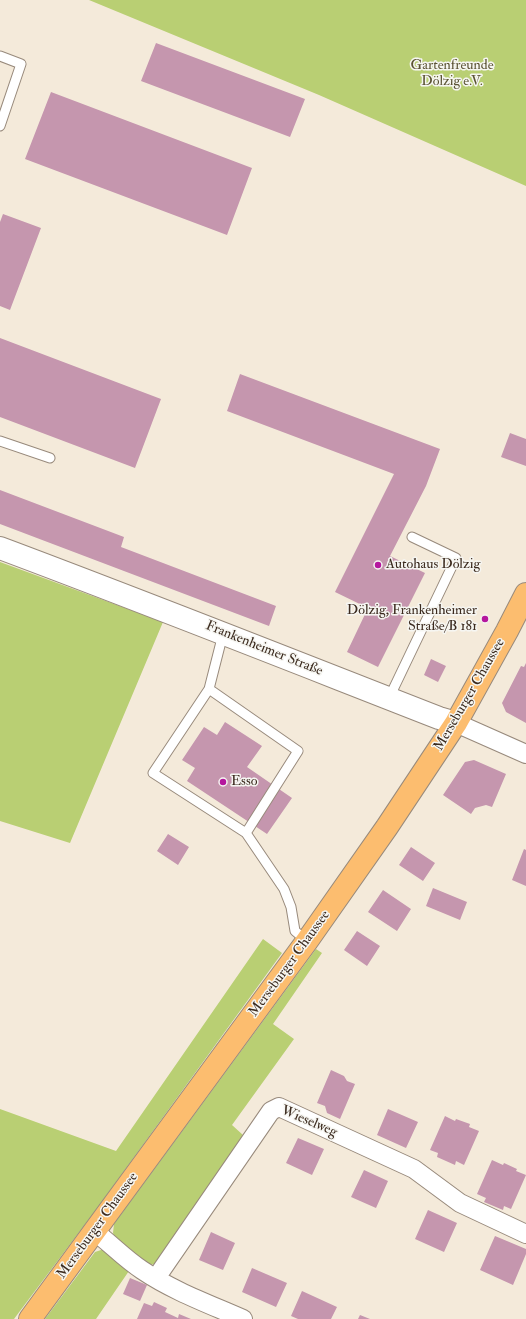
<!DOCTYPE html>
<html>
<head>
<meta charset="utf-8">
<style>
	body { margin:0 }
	canvas { display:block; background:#f4eada }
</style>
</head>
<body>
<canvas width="526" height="1319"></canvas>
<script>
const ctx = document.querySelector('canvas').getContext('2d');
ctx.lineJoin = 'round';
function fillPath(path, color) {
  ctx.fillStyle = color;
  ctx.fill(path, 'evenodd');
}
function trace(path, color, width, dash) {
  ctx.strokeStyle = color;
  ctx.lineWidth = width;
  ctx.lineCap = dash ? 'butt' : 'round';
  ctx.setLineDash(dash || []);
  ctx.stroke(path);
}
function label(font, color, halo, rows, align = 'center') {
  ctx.font = font + ' "IM FELL Double Pica",serif';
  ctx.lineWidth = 3;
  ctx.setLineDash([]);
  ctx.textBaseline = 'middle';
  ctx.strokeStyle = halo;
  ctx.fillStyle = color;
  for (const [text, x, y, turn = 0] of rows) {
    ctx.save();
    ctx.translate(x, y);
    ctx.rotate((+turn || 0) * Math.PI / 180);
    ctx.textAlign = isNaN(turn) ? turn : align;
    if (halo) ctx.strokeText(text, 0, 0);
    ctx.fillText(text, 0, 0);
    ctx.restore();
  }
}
fillPath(new Path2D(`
	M 89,0 L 526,0 L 526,186 L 319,95 Z
	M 0,562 L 163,622 L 70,843 L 0,821 Z
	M 263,939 L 282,953 L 95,1211 L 14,1319 L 0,1319 L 0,1109 L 116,1151 Z
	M 316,949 L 322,953 L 273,1024 L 294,1039 L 232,1125 L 243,1135 L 244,1143 L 159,1262 L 151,1265 L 141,1261 L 115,1238 L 113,1233 L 114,1224 Z
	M 101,1250 L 106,1250 L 131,1268 L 96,1319 L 45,1319 L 95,1252 Z`), '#b9cf73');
fillPath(new Path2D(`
	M 156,43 L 305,99 L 290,137 L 141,81 Z
	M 51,92 L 252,168 L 227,235 L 25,159 Z
	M 3,214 L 41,228 L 10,310 L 0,306 L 0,222 Z
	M 0,338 L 161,399 L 135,468 L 0,417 Z
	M 240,374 L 440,449 L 426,486 L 390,556 L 425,573 L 378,667 L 347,652 L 368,608 L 335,592 L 394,474 L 227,411 Z
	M 510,433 L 526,439 L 526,466 L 501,457 Z
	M 0,490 L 124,537 L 121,547 L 276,606 L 269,626 L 0,524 Z
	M 431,659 L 446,666 L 438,682 L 424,675 Z
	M 526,663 L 526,723 L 506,712 L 502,703 L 521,666 L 524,667 Z
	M 225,722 L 262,746 L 247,767 L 292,798 L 267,834 L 187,781 L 195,768 L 182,760 L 204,727 L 217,735 Z
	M 474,760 L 506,774 L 492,807 L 486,805 L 475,808 L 471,814 L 443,795 L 465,762 Z
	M 168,834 L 189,847 L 178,865 L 157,851 Z
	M 411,847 L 435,863 L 423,881 L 399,865 Z
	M 524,849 L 526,850 L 526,886 L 512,880 Z
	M 433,888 L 467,902 L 460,920 L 426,906 Z
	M 383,890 L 411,909 L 397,931 L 368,912 Z
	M 357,931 L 380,946 L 367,966 L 344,950 Z
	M 331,1070 L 344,1076 L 347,1081 L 355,1084 L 340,1119 L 327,1113 L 325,1106 L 317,1103 Z
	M 388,1109 L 418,1122 L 406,1148 L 377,1135 Z
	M 445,1116 L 455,1121 L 456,1119 L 470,1124 L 469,1127 L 479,1131 L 464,1165 L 456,1161 L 455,1165 L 437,1157 L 438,1153 L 430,1150 Z
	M 298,1138 L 324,1149 L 312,1175 L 286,1163 Z
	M 492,1160 L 503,1165 L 504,1163 L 517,1169 L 516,1171 L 526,1175 L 511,1209 L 504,1206 L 503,1210 L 484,1202 L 486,1198 L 477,1194 Z
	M 364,1170 L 388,1181 L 376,1208 L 351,1197 Z
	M 428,1210 L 457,1223 L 444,1252 L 415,1239 Z
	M 211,1232 L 235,1243 L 223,1270 L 199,1260 Z
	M 495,1236 L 526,1249 L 526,1254 L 513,1285 L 480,1270 Z
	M 252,1268 L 287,1283 L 276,1307 L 242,1292 Z
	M 130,1278 L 147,1285 L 140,1301 L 123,1294 Z
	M 302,1291 L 337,1307 L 331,1319 L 298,1319 L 291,1316 Z
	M 154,1302 L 167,1308 L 165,1312 L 178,1318 L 179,1314 L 191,1319 L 137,1319 L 144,1303 L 152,1306 Z
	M 360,1315 L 370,1319 L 358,1319 Z`), '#c596ae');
const service = new Path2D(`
	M 0,56 L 21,64 L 0,126
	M 0,441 L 50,458
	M 223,634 L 209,689 L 153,773 L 246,833 L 284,889 L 291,907 L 295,931 L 307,941
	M 209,689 L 298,751 L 246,833
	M 389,698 L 456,558 L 412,537`);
const minor = new Path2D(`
	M 456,723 L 526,754
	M 94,1231 C 110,1243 125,1259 142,1270 C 173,1291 209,1304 243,1319
	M 156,1278 L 271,1111 L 279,1107 L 414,1169 L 460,1203 L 526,1234`);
const tertiary = new Path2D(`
	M 0,548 C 147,603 293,661 439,718 L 456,723`);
const primary = new Path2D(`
	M 30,1319 L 307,941 L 387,827 L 456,723 L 507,631 L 526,594`);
trace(service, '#988a7c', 11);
trace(minor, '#988a7c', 20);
trace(tertiary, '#988a7c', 24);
trace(primary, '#988a7c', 24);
trace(service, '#fff', 9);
trace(minor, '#fff', 18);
trace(tertiary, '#fff', 22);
trace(primary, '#fcbd6f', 22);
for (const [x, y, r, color] of [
	[378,565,4,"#b5179e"],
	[485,619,4,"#b5179e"],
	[223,782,4,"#b5179e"]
]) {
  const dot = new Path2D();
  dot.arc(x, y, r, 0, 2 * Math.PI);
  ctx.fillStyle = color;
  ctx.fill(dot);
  trace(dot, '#f6f6f2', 1.5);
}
label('14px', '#5a5333', '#f6f6f2', [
	["Gartenfreunde",452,66],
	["Dölzig e.V.",452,82]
]);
label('14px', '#3b2a1e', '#f6f6f2', [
	["Autohaus Dölzig",386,565],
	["Dölzig, Frankenheimer",477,611,"right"],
	["Straße/B 181",477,627,"right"],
	["Esso",231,782]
], 'left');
label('14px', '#3b2a1e', '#f6f6f2', [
	["Frankenheimer Straße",264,649,22],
	["Merseburger Chaussee",470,695,-60],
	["Merseburger Chaussee",290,964,-54],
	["Wieselweg",309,1122,23],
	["Merseburger Chaussee",98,1226,-54]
]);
</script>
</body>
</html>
